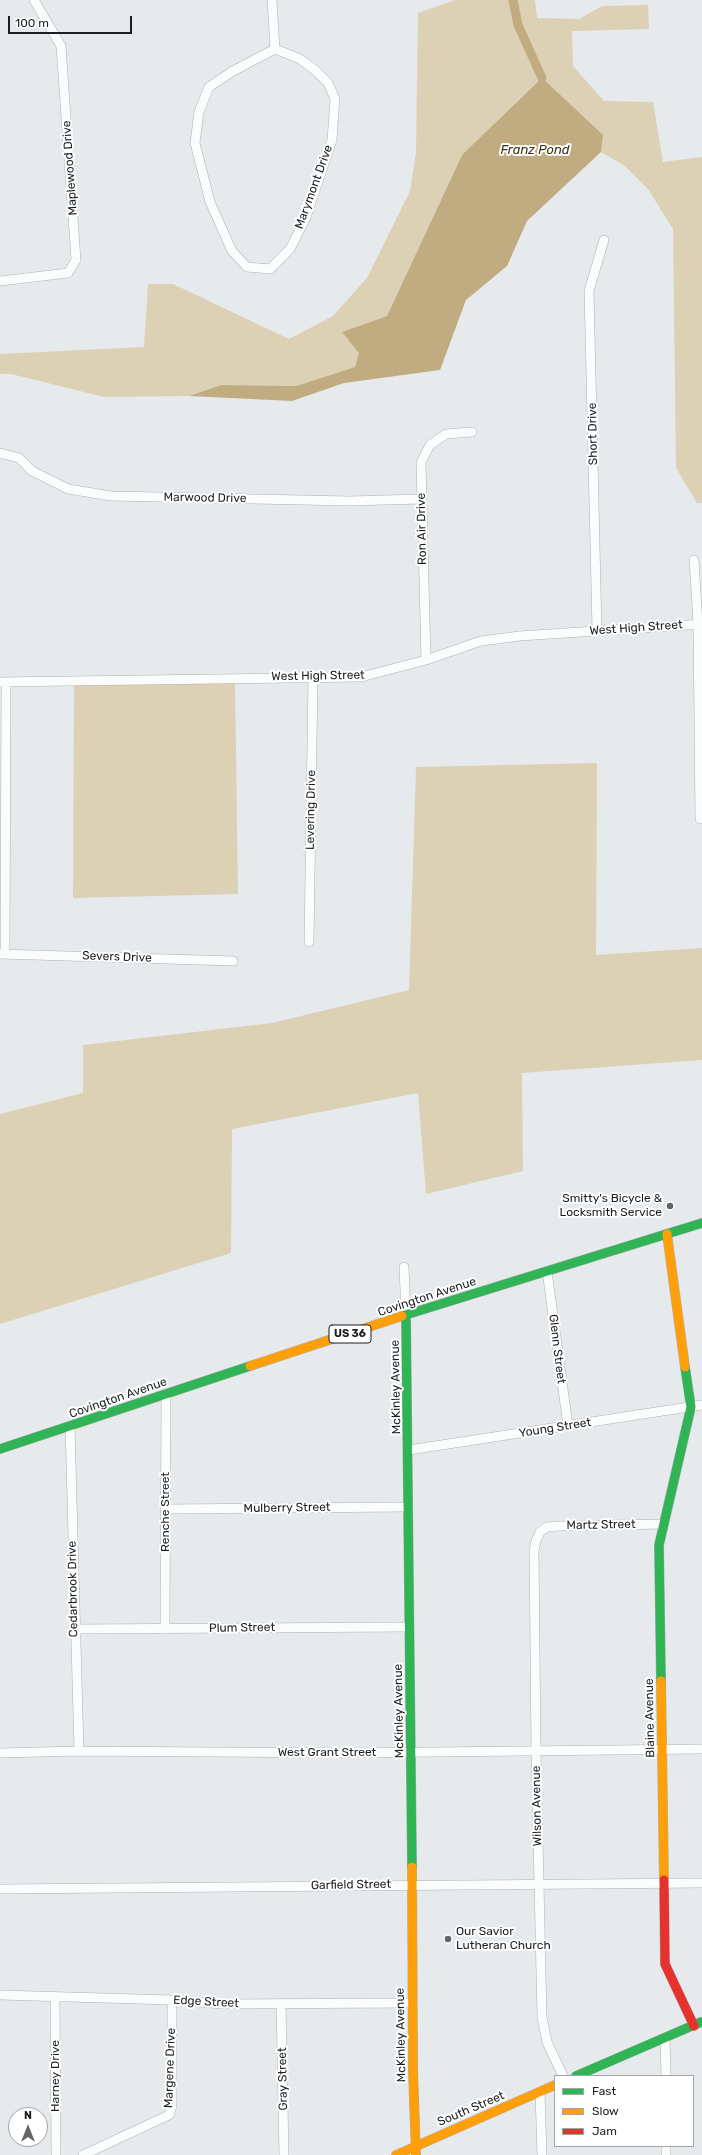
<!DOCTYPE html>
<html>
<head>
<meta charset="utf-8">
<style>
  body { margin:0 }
  #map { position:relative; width:702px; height:2155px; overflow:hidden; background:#e6eaed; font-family:Rubik,sans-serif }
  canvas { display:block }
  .legend { position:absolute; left:554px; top:2075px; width:140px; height:72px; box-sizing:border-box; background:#fff; border:1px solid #a4a5a6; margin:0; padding:5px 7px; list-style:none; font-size:12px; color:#1c1f21 }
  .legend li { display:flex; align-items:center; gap:8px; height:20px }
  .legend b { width:20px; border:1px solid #a4a5a6 }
  .north { position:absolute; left:8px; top:2107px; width:40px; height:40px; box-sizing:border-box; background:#fff; border:1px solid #a4a5a6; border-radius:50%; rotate:0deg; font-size:11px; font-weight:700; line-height:16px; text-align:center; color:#1c1f21 }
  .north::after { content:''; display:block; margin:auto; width:14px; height:18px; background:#636668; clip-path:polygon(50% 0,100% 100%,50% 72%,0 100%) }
  .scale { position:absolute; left:8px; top:16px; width:124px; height:18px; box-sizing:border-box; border:2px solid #1c1f21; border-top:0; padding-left:5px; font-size:12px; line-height:14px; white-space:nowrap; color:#1c1f21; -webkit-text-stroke:3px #fff; paint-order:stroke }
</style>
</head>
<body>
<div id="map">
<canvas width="702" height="2155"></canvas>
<ul class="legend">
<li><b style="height:5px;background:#30b455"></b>Fast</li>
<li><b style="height:5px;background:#ff9f0a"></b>Slow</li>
<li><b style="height:5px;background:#e5322d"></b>Jam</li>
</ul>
<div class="north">N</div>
<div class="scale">100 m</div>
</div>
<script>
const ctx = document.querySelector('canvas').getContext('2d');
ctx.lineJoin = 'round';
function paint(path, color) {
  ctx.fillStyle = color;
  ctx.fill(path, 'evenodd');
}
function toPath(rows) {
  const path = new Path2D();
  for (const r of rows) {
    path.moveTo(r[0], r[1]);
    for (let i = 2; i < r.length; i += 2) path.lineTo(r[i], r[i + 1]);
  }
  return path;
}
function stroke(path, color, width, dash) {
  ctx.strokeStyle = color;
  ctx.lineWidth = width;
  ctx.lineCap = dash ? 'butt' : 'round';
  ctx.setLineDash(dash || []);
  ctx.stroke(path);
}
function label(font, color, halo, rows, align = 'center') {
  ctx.font = font + ' Rubik,sans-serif';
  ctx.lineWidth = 4;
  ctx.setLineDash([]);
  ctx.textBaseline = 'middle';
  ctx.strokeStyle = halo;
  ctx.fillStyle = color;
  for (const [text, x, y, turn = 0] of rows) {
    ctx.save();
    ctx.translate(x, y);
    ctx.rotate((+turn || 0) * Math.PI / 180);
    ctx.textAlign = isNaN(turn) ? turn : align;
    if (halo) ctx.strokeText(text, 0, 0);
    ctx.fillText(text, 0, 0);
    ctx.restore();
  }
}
paint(toPath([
  [455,0,535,0,537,18,579,19,602,6,648,5,649,29,572,31,573,66,604,101,653,102,663,162,702,157,702,503,697,503,676,468,673,229,648,189,625,166,601,152,603,135,462,155,387,316,342,332,360,353,355,367,296,386,221,385,189,396,104,397,11,374,0,374,0,354,144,347,148,284,173,284,289,339,333,316,367,278,410,191,416,153,418,13],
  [235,678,238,894,73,898,74,681],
  [597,763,596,955,702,948,702,1060,522,1073,523,1171,426,1194,418,1093,232,1129,231,1253,0,1324,0,1114,83,1093,83,1045,272,1023,409,990,416,767]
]), '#dcd0b5');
paint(toPath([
  [542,78,603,135,601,152,527,221,507,266,466,300,440,370,344,383,292,401,189,396,221,385,296,386,355,367,359,353,342,332,387,316,462,155]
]), '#c0ac80');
stroke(toPath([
  [513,0,518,25,542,78]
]), '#c0ac80', 9);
const street = toPath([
  [272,0,275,49],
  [275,49,300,59,315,70,328,83,335,99,332,140,306,217,290,249,270,269,247,267,232,251,210,202,195,143,199,112,209,87,233,71,275,49],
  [0,281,68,273,76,260,61,46,34,0],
  [0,453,19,458,32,471,68,489,111,496,349,501,421,499],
  [694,560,698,624,700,819],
  [597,630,589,291,604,240],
  [426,660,421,462,430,445,446,434,472,432],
  [0,682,361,677,426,660,481,641,520,636,702,624],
  [309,942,313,677],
  [0,954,233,961],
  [5,954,6,682],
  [404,1267,406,1315],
  [547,1271,568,1426],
  [70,1427,79,1751],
  [409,1450,702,1405],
  [166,1509,408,1507],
  [74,1629,410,1627],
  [165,1629,166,1394],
  [0,1753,79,1751,346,1753,702,1749],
  [0,1889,702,1883],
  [0,1995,172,2000,223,2004,413,2003],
  [55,1997,56,2155],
  [281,2003,284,2155],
  [665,2038,666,2076],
  [563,2076,547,2042,542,2017,536,1750,534,1551,536,1541,540,1532,547,1527,558,1526,663,1524],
  [540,2092,542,2155],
  [83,2155,169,2115,172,2106,172,2000],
  [666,2155,666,2146]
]);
const fast = toPath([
  [406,1315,412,1867],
  [402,1316,702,1223],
  [0,1449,250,1366],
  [661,1681,659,1545,691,1407,685,1367],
  [576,2076,701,2022]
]);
const slow = toPath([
  [667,1234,685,1367],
  [250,1366,402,1316],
  [661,1681,664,1880],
  [412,1867,413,2070,416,2155],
  [396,2155,555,2085]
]);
const jam = toPath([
  [664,1880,665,1964,694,2026]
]);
stroke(street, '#aeb1b4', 10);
stroke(fast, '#aeb1b4', 10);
stroke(slow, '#aeb1b4', 10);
stroke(jam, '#aeb1b4', 10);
stroke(street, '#fbfcfc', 9);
stroke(fast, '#30b455', 9);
stroke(slow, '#ff9f0a', 9);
stroke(jam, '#e5322d', 9);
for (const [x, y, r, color] of [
  [670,1206,4,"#636668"],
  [448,1939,4,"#636668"]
]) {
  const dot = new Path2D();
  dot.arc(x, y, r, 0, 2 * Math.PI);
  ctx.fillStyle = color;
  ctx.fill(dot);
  stroke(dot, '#fff', 1.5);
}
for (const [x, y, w] of [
  [350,1334,42]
]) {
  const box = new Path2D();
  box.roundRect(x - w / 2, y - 9, w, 18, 3);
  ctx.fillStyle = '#fff';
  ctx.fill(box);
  stroke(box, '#1c1f21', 1);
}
label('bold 11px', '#1c1f21', null, [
  ["US 36",350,1334]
]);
label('12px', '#1c1f21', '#fff', [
  ["Maplewood Drive",70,168,-94],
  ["Marymont Drive",314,187,-70],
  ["Short Drive",593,434,-91],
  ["Marwood Drive",205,498,1],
  ["Ron Air Drive",422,529,-91],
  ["West High Street",636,628,-4],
  ["West High Street",318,676,-1],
  ["Levering Drive",311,810,-89],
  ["Severs Drive",117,957,2],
  ["Covington Avenue",427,1297,-18],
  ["Glenn Street",557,1349,83],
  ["McKinley Avenue",396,1387,-91],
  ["Covington Avenue",118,1398,-19],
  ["Young Street",555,1428,-9],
  ["Mulberry Street",287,1508,-1],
  ["Renche Street",166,1512,-90],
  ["Martz Street",601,1525,-1],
  ["Cedarbrook Drive",73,1589,-91],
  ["Plum Street",242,1628,-1],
  ["McKinley Avenue",399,1711,-91],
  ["Blaine Avenue",650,1718,-91],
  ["West Grant Street",327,1753],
  ["Wilson Avenue",537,1806,-91],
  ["Garfield Street",351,1885,-1],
  ["Edge Street",206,2002,3],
  ["McKinley Avenue",401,2035,-91],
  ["Margene Drive",170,2068,-88],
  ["Harney Drive",56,2076,-90],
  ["Gray Street",283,2079,-91],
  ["South Street",471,2109,-23]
]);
label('12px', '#1c1f21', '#fff', [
  ["Smitty's Bicycle &",662,1199],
  ["Locksmith Service",662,1213],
  ["Our Savior",456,1932,"left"],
  ["Lutheran Church",456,1946,"left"]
], 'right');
label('italic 13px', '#3e3114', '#fff', [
  ["Franz Pond",535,150]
]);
</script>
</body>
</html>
